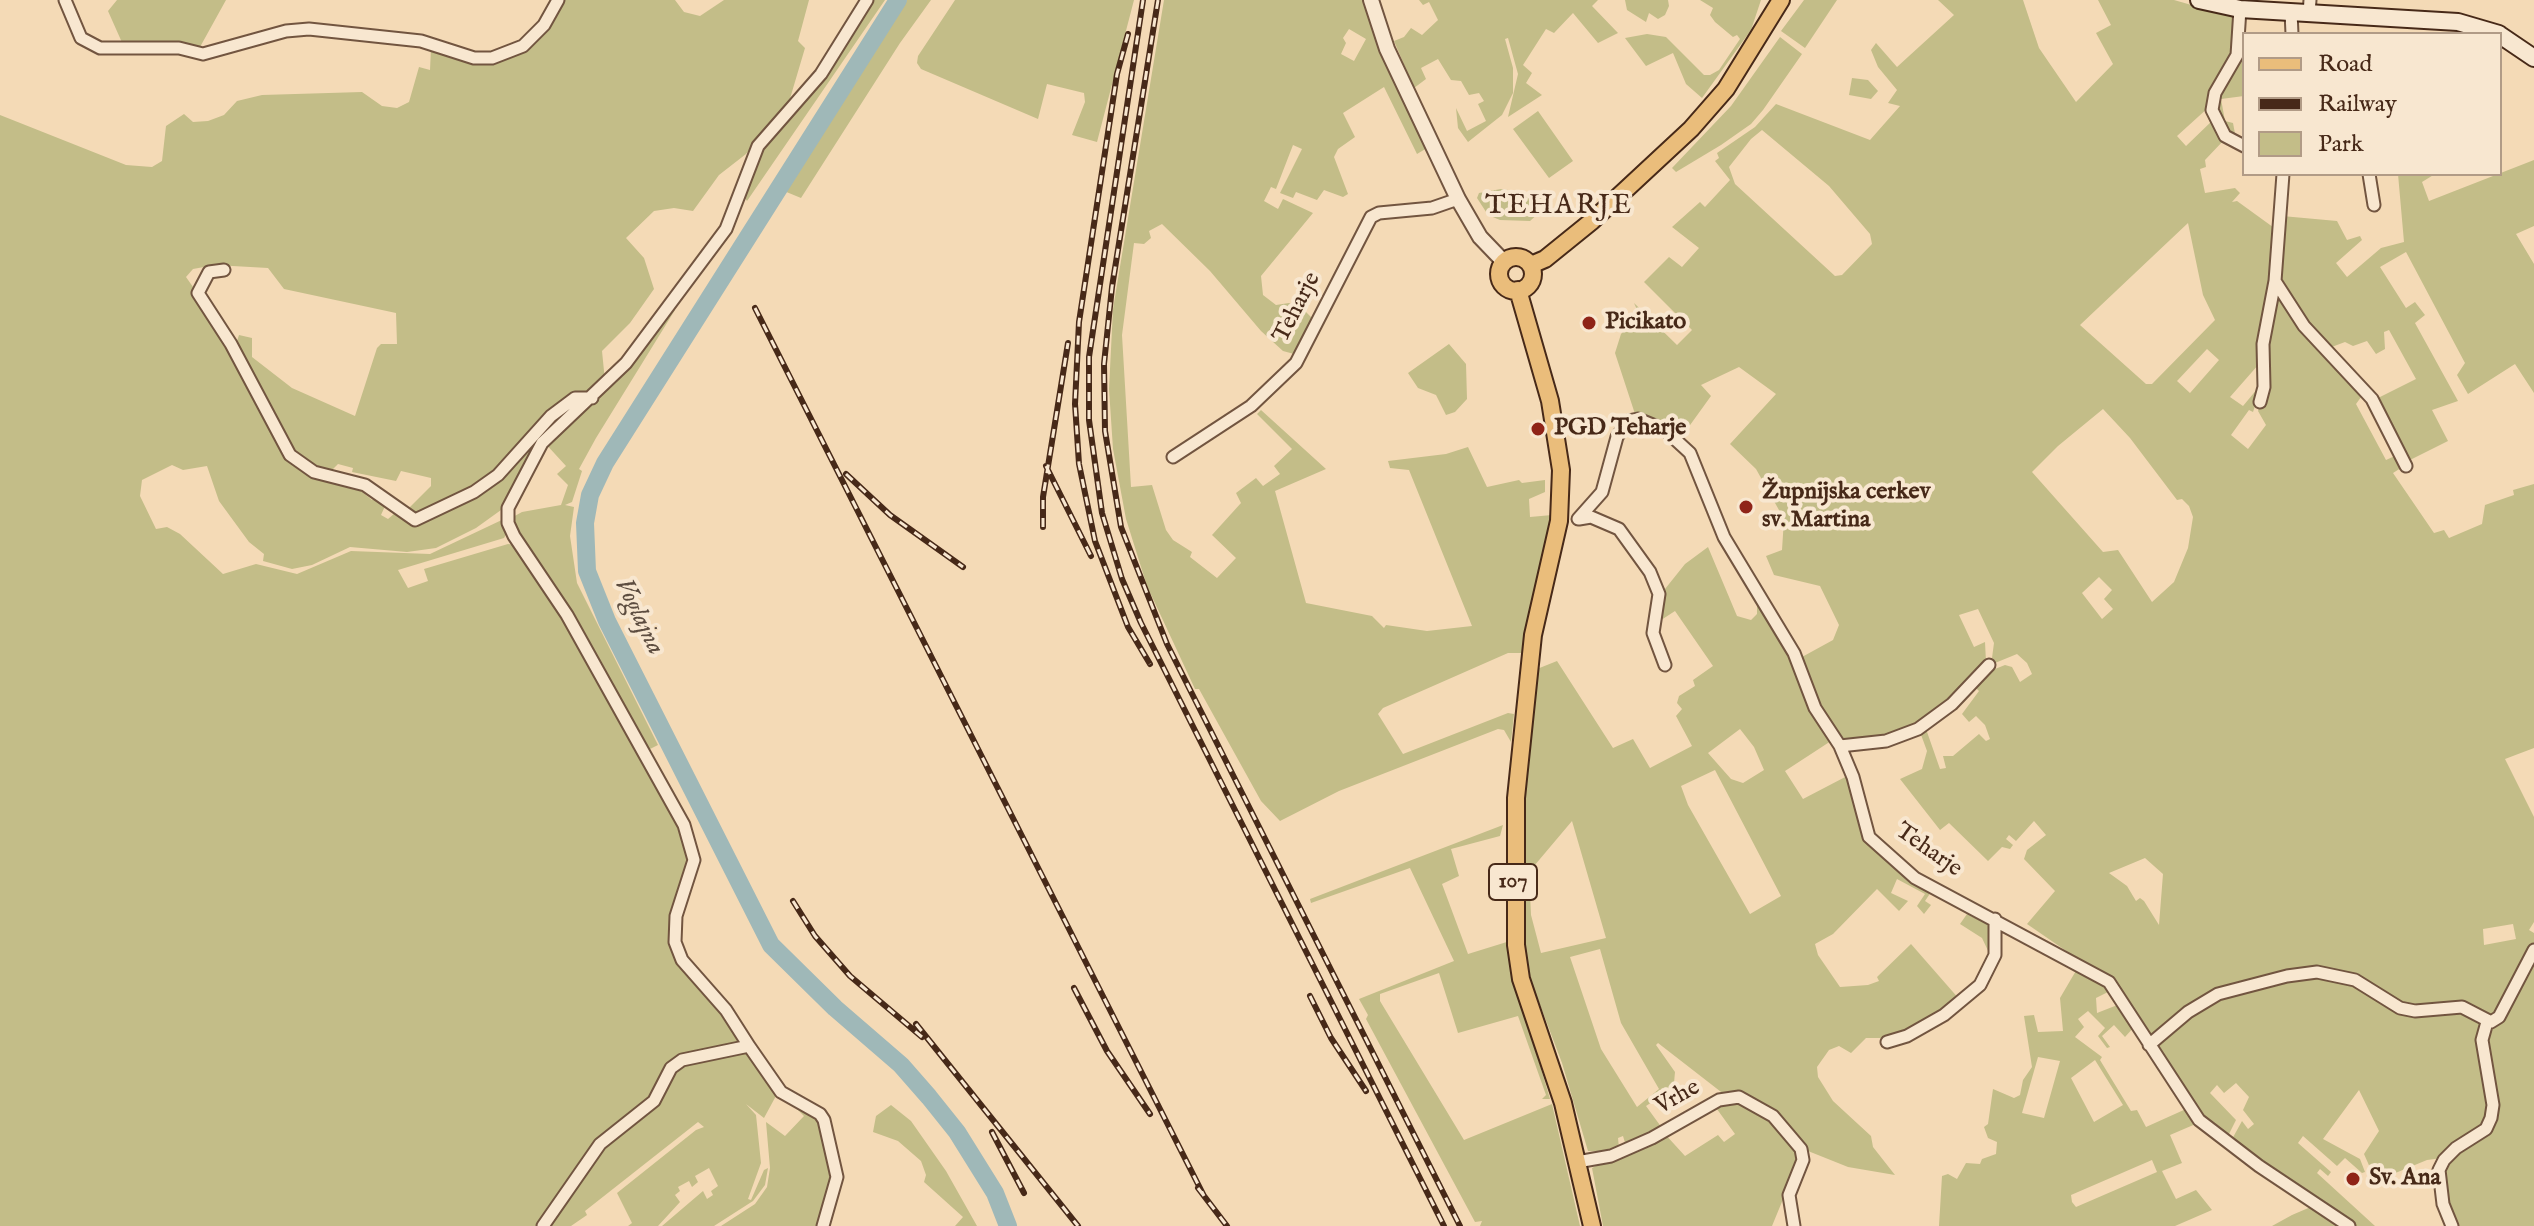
<!DOCTYPE html>
<html>
<head>
<meta charset="utf-8">
<style>
  body { margin:0 }
  #map { position:relative; width:2534px; height:1226px; overflow:hidden; background:#f4dab6; font-family:"IM FELL English",serif }
  canvas { display:block }
  .legend { position:absolute; left:2242px; top:32px; width:260px; height:144px; box-sizing:border-box; background:#f8e7d0; border:2px solid #b19b86; margin:0; padding:10px 14px; list-style:none; font-size:24px; color:#472918 }
  .legend li { display:flex; align-items:center; gap:16px; height:40px }
  .legend b { width:40px; border:2px solid #b19b86 }
</style>
</head>
<body>
<div id="map">
<canvas width="2534" height="1226"></canvas>
<ul class="legend">
<li><b style="height:10px;background:#eabd7b"></b>Road</li>
<li><b style="height:10px;background:#472918"></b>Railway</li>
<li><b style="height:22px;background:#c3bd88"></b>Park</li>
</ul>
</div>
<script>
const ctx = document.querySelector('canvas').getContext('2d');
ctx.lineJoin = 'round';
function paint(path, color) {
  ctx.fillStyle = color;
  ctx.fill(path, 'evenodd');
}
function toPath(rows) {
  const path = new Path2D();
  for (const r of rows) {
    if (r.length === 3) {
      path.moveTo(r[0] + r[2], r[1]);
      path.arc(r[0], r[1], r[2], 0, 2 * Math.PI);
      continue;
    }
    path.moveTo(r[0], r[1]);
    for (let i = 2; i < r.length; i += 2) path.lineTo(r[i], r[i + 1]);
  }
  return path;
}
function stroke(path, color, width, dash) {
  ctx.strokeStyle = color;
  ctx.lineWidth = width;
  ctx.lineCap = dash ? 'butt' : 'round';
  ctx.setLineDash(dash || []);
  ctx.stroke(path);
}
function label(font, color, halo, rows, align = 'center') {
  ctx.font = font + ' "IM FELL English",serif';
  ctx.lineWidth = 8;
  ctx.setLineDash([]);
  ctx.textBaseline = 'middle';
  ctx.strokeStyle = halo;
  ctx.fillStyle = color;
  for (const [text, x, y, turn = 0] of rows) {
    ctx.save();
    ctx.translate(x, y);
    ctx.rotate((+turn || 0) * Math.PI / 180);
    ctx.textAlign = isNaN(turn) ? turn : align;
    if (halo) ctx.strokeText(text, 0, 0);
    ctx.fillText(text, 0, 0);
    ctx.restore();
  }
}
paint(toPath([
  [117,0,226,0,200,47,162,43,124,47,108,11],
  [563,0,675,0,684,12,700,16,724,0,809,0,798,41,805,48,789,102,746,154,719,175,693,211,674,208,654,211,626,238,644,258,654,289,630,323,602,351,605,381,595,391,576,396,549,415,496,474,466,495,415,518,405,512,431,486,431,478,401,471,396,481,352,472,353,468,338,464,328,474,301,464,272,423,235,347,239,335,252,338,252,357,292,388,355,416,377,348,381,344,397,344,396,313,284,289,268,268,215,265,193,269,186,277,193,287,191,292,229,345,265,418,288,456,307,472,362,487,361,491,372,500,378,495,386,504,381,515,388,519,395,513,415,522,432,517,477,494,507,470,552,418,576,400,578,404,532,449,501,510,476,528,436,548,407,552,350,547,312,565,292,569,263,561,264,554,249,542,219,501,207,466,183,470,172,465,142,480,140,496,156,529,167,527,180,534,223,574,256,564,297,574,351,551,430,554,506,518,508,531,504,538,398,570,408,588,428,581,424,569,508,544,516,545,532,564,688,838,692,866,673,915,674,951,688,973,730,1019,742,1043,684,1057,671,1065,651,1098,596,1145,551,1215,538,1226,0,1226,0,115,126,165,152,167,162,161,166,126,184,114,193,122,208,121,224,115,237,101,262,95,362,92,382,106,397,108,409,102,419,67,430,70,431,48,475,61,507,57,537,36],
  [873,0,885,0,747,201,745,198,754,161,762,146,838,57],
  [907,0,931,0,900,43,801,198,784,191],
  [955,0,1134,0,1097,142,1072,135,1085,102,1084,93,1047,84,1038,119,921,69,917,63,918,56],
  [1164,0,1366,0,1427,148,1417,154,1384,87,1343,113,1355,137,1338,149,1334,157,1348,194,1343,197,1324,190,1317,200,1296,192,1293,198,1280,193,1302,149,1293,145,1276,189,1271,187,1264,201,1278,209,1283,199,1313,213,1261,276,1263,295,1276,305,1289,303,1303,309,1314,320,1302,347,1294,354,1283,351,1261,331,1210,271,1162,224,1149,231,1151,238,1144,244,1134,243,1122,335,1131,487,1152,485,1166,530,1173,540,1192,552,1190,557,1217,578,1236,558,1212,535,1241,503,1236,493,1256,478,1263,486,1280,474,1274,466,1292,449,1257,414,1261,410,1326,469,1275,491,1306,603,1372,616,1384,628,1386,625,1427,631,1472,626,1409,470,1390,468,1388,461,1446,454,1468,447,1487,487,1519,480,1522,483,1545,480,1545,492,1529,499,1530,517,1552,515,1522,653,1508,653,1383,708,1378,714,1403,754,1508,713,1514,714,1511,742,1504,730,1498,729,1339,791,1280,821,1261,801,1199,689,1195,689,1147,586,1126,519,1113,449,1109,389,1113,309],
  [1349,29,1366,39,1354,61,1341,54,1346,43,1343,38],
  [1419,0,1598,0,1592,6,1618,33,1598,43,1573,13,1554,33,1546,29,1523,65,1532,73,1526,83,1542,95,1508,117,1518,74,1508,38,1505,39,1513,68,1513,93,1502,115,1468,142,1458,128,1456,108,1467,131,1486,121,1478,104,1484,101,1479,93,1469,95,1461,81,1451,80,1438,59,1421,68,1426,79,1414,88,1394,41,1404,37,1411,28,1422,35,1438,20,1429,2,1423,5],
  [1625,0,1668,0,1669,6,1665,15,1658,19,1649,13,1646,22,1627,10],
  [1700,0,1761,0,1751,30,1702,98,1686,84,1673,53,1646,66,1625,38,1647,34,1666,37,1704,75,1710,75,1719,70,1740,39,1737,35,1733,37,1715,22,1710,15,1713,8],
  [1804,0,1837,0,1805,48,1781,31],
  [1938,0,2023,0,2039,48,2076,102,2113,64,2096,33,2111,25,2098,0,2174,0,2237,18,2237,46,2209,107,2177,136,2186,146,2214,119,2224,140,2205,160,2206,167,2200,169,2205,193,2235,188,2240,193,2232,202,2237,201,2277,230,2259,364,2230,397,2243,406,2263,382,2253,412,2249,410,2231,435,2248,449,2266,425,2258,411,2263,397,2264,353,2274,296,2280,295,2364,393,2356,404,2386,460,2397,455,2404,466,2393,473,2434,533,2444,530,2449,538,2482,524,2485,505,2514,495,2513,490,2534,484,2534,748,2505,759,2534,817,2534,922,2529,930,2534,933,2534,945,2492,1020,2471,1010,2407,1007,2357,979,2335,969,2320,968,2240,986,2150,1037,2120,988,2027,924,2055,891,2024,859,2027,850,2046,835,2034,821,2016,841,2009,835,2006,839,2013,845,2010,849,2002,847,1988,861,1949,823,1940,830,1900,779,1922,769,1927,751,1920,732,1926,729,1940,769,1946,768,1943,756,1953,756,1979,734,1986,741,1990,739,1985,725,1976,716,1969,722,1962,714,1979,691,1972,684,1985,673,2005,665,2012,667,2020,682,2032,674,2027,663,2017,654,1995,663,1992,658,1994,643,1978,609,1959,615,1974,647,1985,642,1986,662,1950,702,1893,736,1843,740,1821,708,1802,657,1833,640,1839,625,1820,586,1774,575,1766,556,1782,550,1784,519,1756,469,1730,444,1776,394,1739,367,1701,385,1711,396,1680,439,1635,414,1615,353,1621,334,1639,314,1634,303,1677,345,1692,330,1644,282,1669,257,1682,267,1699,248,1672,227,1700,202,1705,207,1730,180,1715,161,1719,158,1717,153,1755,127,1776,104,1870,140,1900,106,1888,103,1897,90,1878,67,1871,50,1876,43,1897,67,1954,15],
  [1762,130,1829,186,1870,234,1872,244,1842,275,1835,276,1735,184,1729,167,1751,139],
  [2188,223,2203,295,2215,320,2152,384,2146,384,2080,325],
  [2207,349,2219,360,2190,393,2177,381],
  [2103,409,2130,438,2177,500,2182,499,2189,506,2193,517,2188,548,2174,582,2152,602,2118,550,2103,552,2032,472,2058,446],
  [2099,577,2112,590,2104,599,2113,609,2102,619,2082,593],
  [2145,858,2163,874,2159,925,2144,901,2140,898,2136,901,2127,886,2109,873],
  [2513,924,2516,939,2484,945,2483,929],
  [1780,37,1802,54,1763,110,1751,124,1721,145,1676,172,1672,168,1731,106],
  [2243,54,2244,96,2221,99,2225,121,2233,123,2236,139,2232,139,2218,118,2217,92,2239,55],
  [1852,78,1868,80,1878,91,1871,99,1849,95],
  [1538,111,1573,161,1549,178,1513,129],
  [2534,160,2534,226,2516,234,2534,264,2534,393,2515,364,2468,394,2457,375,2465,363,2406,252,2380,267,2406,308,2415,302,2425,315,2415,323,2458,401,2432,410,2448,441,2408,461,2374,400,2416,379,2389,330,2384,332,2385,349,2376,354,2367,341,2353,346,2345,342,2329,348,2318,338,2280,281,2282,216,2337,221,2347,240,2360,236,2362,240,2336,263,2347,277,2381,248,2404,242,2398,174,2435,174,2422,182,2429,201],
  [1501,189,1544,195,1551,202,1530,221,1500,220,1488,215,1477,198,1479,193],
  [669,306,675,310,596,438,579,469,582,471,572,502,565,505,574,507,570,536,577,583,658,745,648,750,522,542,511,518,522,512,561,505,568,485,557,474,566,466,544,442,582,407],
  [1449,344,1466,364,1467,399,1455,412,1446,415,1436,395,1418,388,1408,373],
  [1708,547,1737,616,1751,620,1757,614,1757,604,1794,665,1831,741,1785,771,1803,799,1849,775,1857,819,1869,846,1905,878,1931,892,1925,901,1931,905,1924,914,1917,906,1925,894,1897,879,1891,893,1908,901,1899,911,1877,889,1833,934,1815,944,1818,955,1840,987,1868,985,1879,981,1877,977,1911,944,1960,1000,1895,1038,1866,1038,1851,1053,1839,1046,1829,1050,1817,1067,1818,1077,1833,1101,1871,1136,1873,1147,1895,1175,1848,1167,1808,1151,1788,1128,1725,1095,1658,1043,1656,1045,1675,1072,1674,1083,1667,1092,1646,1106,1662,1128,1626,1146,1623,1136,1618,1138,1619,1148,1609,1152,1588,1151,1562,1063,1531,981,1523,935,1523,827,1537,669,1557,661,1613,748,1633,739,1650,768,1692,746,1676,716,1682,709,1677,703,1679,696,1695,686,1693,680,1713,666,1675,611,1655,624,1665,589,1685,564],
  [1740,729,1754,747,1764,770,1743,783,1731,779,1708,753],
  [1715,770,1781,896,1750,914,1688,805,1681,786],
  [1572,821,1606,938,1541,953,1531,915,1529,872],
  [1600,949,1621,1023,1659,1089,1637,1107,1601,1049,1570,957],
  [1503,825,1500,836,1451,849,1459,876,1442,884,1468,954,1510,941,1516,985,1550,1099,1542,1099,1546,1095,1518,1016,1458,1033,1439,973,1380,994,1380,1001,1464,1140,1552,1104,1580,1226,1480,1226,1482,1221,1475,1222,1366,1019,1368,1015,1359,999,1454,961,1410,868,1311,903,1310,899],
  [1967,914,1991,926,1991,957,1982,938,1960,924],
  [2534,954,2534,1226,2454,1226,2448,1213,2442,1158,2427,1160,2376,1181,2364,1154,2379,1131,2359,1090,2323,1139,2360,1159,2365,1172,2362,1173,2345,1158,2337,1166,2303,1136,2298,1143,2331,1172,2328,1176,2320,1169,2317,1173,2375,1226,2353,1226,2231,1141,2242,1121,2248,1129,2254,1124,2243,1110,2249,1097,2236,1083,2224,1093,2217,1085,2210,1093,2236,1120,2228,1136,2198,1114,2158,1049,2158,1044,2190,1016,2222,998,2283,982,2328,975,2344,978,2386,1005,2462,1010,2492,1025],
  [2077,969,2102,981,2110,991,2096,998,2097,1013,2120,1004,2134,1027,2125,1037,2114,1025,2102,1036,2110,1047,2107,1048,2098,1036,2105,1028,2088,1011,2078,1019,2084,1027,2075,1037,2102,1057,2100,1060,2131,1111,2137,1110,2146,1127,2186,1109,2198,1123,2170,1135,2182,1163,2162,1171,2176,1199,2196,1190,2212,1210,2175,1226,1939,1226,1942,1176,1948,1174,1957,1179,1966,1163,1980,1164,1982,1159,1996,1154,1997,1142,1988,1138,1984,1127,1988,1124,1993,1089,2014,1098,2020,1095,2023,1080,2032,1067,2024,1016,2034,1015,2038,1032,2063,1031,2060,998],
  [2038,1057,2060,1061,2044,1118,2022,1113],
  [2095,1060,2123,1105,2094,1122,2071,1078],
  [2152,1160,2157,1172,2076,1207,2072,1202,2071,1195],
  [746,1048,777,1094,764,1118,746,1104,756,1115,761,1163,748,1199,751,1200,764,1170,768,1168,765,1185,753,1201,714,1226,662,1226,703,1191,707,1199,713,1195,711,1191,718,1186,709,1168,695,1176,698,1182,692,1187,689,1181,678,1187,680,1191,675,1195,680,1202,658,1226,628,1226,632,1223,617,1193,696,1130,704,1127,698,1122,585,1211,587,1215,571,1226,549,1226,599,1149,655,1104,674,1067],
  [1732,1100,1753,1105,1791,1138,1800,1158,1772,1226,1603,1226,1592,1168,1664,1133,1685,1156,1718,1135,1724,1142,1735,1134,1714,1105],
  [793,1105,817,1115,834,1173,821,1226,721,1226,755,1204,767,1187,770,1168,766,1122,785,1136,804,1116],
  [891,1105,911,1121,946,1171,977,1226,955,1226,963,1217,924,1182,926,1175,921,1161,898,1141,873,1132,876,1116],
  [2313,1206,2339,1226,2272,1226,2292,1215]
]), '#c3bd88');
stroke(toPath([
  [898,0,605,463,590,495,585,523,587,571,607,621,771,945,835,1008,901,1065,929,1097,957,1132,995,1193,1008,1226]
]), '#9fb8b8', 18);
const minor = toPath([
  [65,0,81,38,100,48,179,48,203,54,286,31,309,29,421,41,474,58,492,58,523,46,544,25,558,0],
  [2240,9,2237,55,2215,93,2212,110,2225,136,2244,146],
  [2291,12,2292,34],
  [2309,13,2310,0],
  [2369,174,2374,205],
  [224,270,209,272,198,293,231,344,290,455,314,472,365,485,415,520,474,492,498,475,551,416,575,398,592,398],
  [2275,281,2304,326,2372,399,2406,466],
  [2260,402,2264,387,2263,344,2275,281,2283,174],
  [1173,457,1251,406,1296,363,1371,217,1379,213,1432,208,1458,199],
  [1578,519,1602,492,1617,437,1628,421,1638,419,1665,430,1690,453,1724,537,1794,653,1815,708,1840,746,1853,777,1869,837,1915,878,2109,982,2199,1120,2259,1166,2349,1226],
  [1579,519,1591,517,1619,529,1650,572,1659,594,1653,633,1665,665],
  [1840,746,1886,741,1918,729,1952,704,1989,665],
  [1887,1042,1907,1036,1944,1015,1980,985,1995,955,1995,919],
  [2149,1045,2188,1012,2218,994,2287,976,2317,972,2355,980,2400,1008,2415,1011,2462,1007,2491,1022,2499,1017,2534,950],
  [749,1046,726,1010,682,960,675,942,676,916,694,860,684,825,567,615,514,536,508,523,508,508,542,443,626,363,726,229,758,146,821,74,867,0],
  [1577,1162,1611,1156,1652,1138,1719,1100,1739,1097,1773,1116,1801,1149,1803,1160,1789,1195,1794,1226],
  [543,1226,600,1144,654,1101,671,1068,682,1060,749,1046,781,1092,820,1114,824,1120,837,1177,823,1226],
  [2452,1226,2443,1204,2439,1170,2444,1160,2456,1148,2486,1129,2491,1118,2493,1105,2482,1040,2487,1022]
]);
const tertiary = toPath([
  [1371,0,1387,49,1458,199,1480,237,1504,262]
]);
const secondary = toPath([
  [2199,0,2240,9,2458,22,2499,34],
  [2500,35,2534,58]
]);
const primary = toPath([
  [1516,274,17],
  [1531,265,1545,259,1592,221,1691,129,1726,89,1781,0],
  [1518,290,1550,401,1561,470,1559,521,1533,635,1516,798,1516,945,1521,979,1563,1103,1592,1226]
]);
stroke(minor, '#725540', 15);
stroke(tertiary, '#725540', 18);
stroke(secondary, '#472918', 20);
stroke(primary, '#472918', 20);
stroke(minor, '#f8e7d0', 11);
stroke(tertiary, '#f8e7d0', 14);
stroke(secondary, '#f8e7d0', 16);
stroke(primary, '#eabd7b', 16);
const rail = toPath([
  [1143,0,1089,357,1089,420,1102,513,1122,579,1141,623,1444,1226],
  [1158,0,1112,287,1104,364,1105,431,1121,527,1167,644,1460,1226],
  [1128,34,1117,74,1079,322,1075,404,1079,464,1095,541,1128,627,1150,664],
  [755,308,1204,1196],
  [1046,466,1091,556],
  [846,474,890,515,963,567],
  [1043,527,1043,497,1068,343],
  [793,901,815,936,850,976,922,1037],
  [1074,988,1107,1051,1150,1114],
  [1310,996,1331,1038,1366,1091],
  [916,1024,1078,1226],
  [992,1132,1024,1193],
  [1198,1188,1227,1226]
]);
stroke(rail, '#472918', 6);
stroke(rail, '#f8e7d0', 3, [9]);
for (const [x, y, r, color] of [
  [1589,323,8,"#8f2418"],
  [1538,429,8,"#8f2418"],
  [1746,507,8,"#8f2418"],
  [2353,1179,8,"#8f2418"]
]) {
  const dot = new Path2D();
  dot.arc(x, y, r, 0, 2 * Math.PI);
  ctx.fillStyle = color;
  ctx.fill(dot);
  stroke(dot, '#f8e7d0', 3);
}
for (const [x, y, w] of [
  [1513,882,48]
]) {
  const box = new Path2D();
  box.roundRect(x - w / 2, y - 18, w, 36, 6);
  ctx.fillStyle = '#f8e7d0';
  ctx.fill(box);
  stroke(box, '#472918', 2);
}
label('bold 22px', '#472918', null, [
  ["107",1513,882]
]);
label('24px', '#472918', '#f8e7d0', [
  ["Teharje",1298,308,-63],
  ["Teharje",1928,851,35],
  ["Vrhe",1678,1098,-29]
]);
label('bold 24px', '#472918', '#f8e7d0', [
  ["Picikato",1605,323],
  ["PGD Teharje",1554,429],
  ["Župnijska cerkev",1762,493],
  ["sv. Martina",1762,521],
  ["Sv. Ana",2369,1179]
], 'left');
label('italic 26px', '#5d4d40', '#f8e7d0', [
  ["Voglajna",638,617,64]
]);
ctx.letterSpacing = '2px';
label('28px', '#472918', '#f8e7d0', [
  ["TEHARJE",1559,207]
]);
ctx.letterSpacing = '0px';
</script>
</body>
</html>
